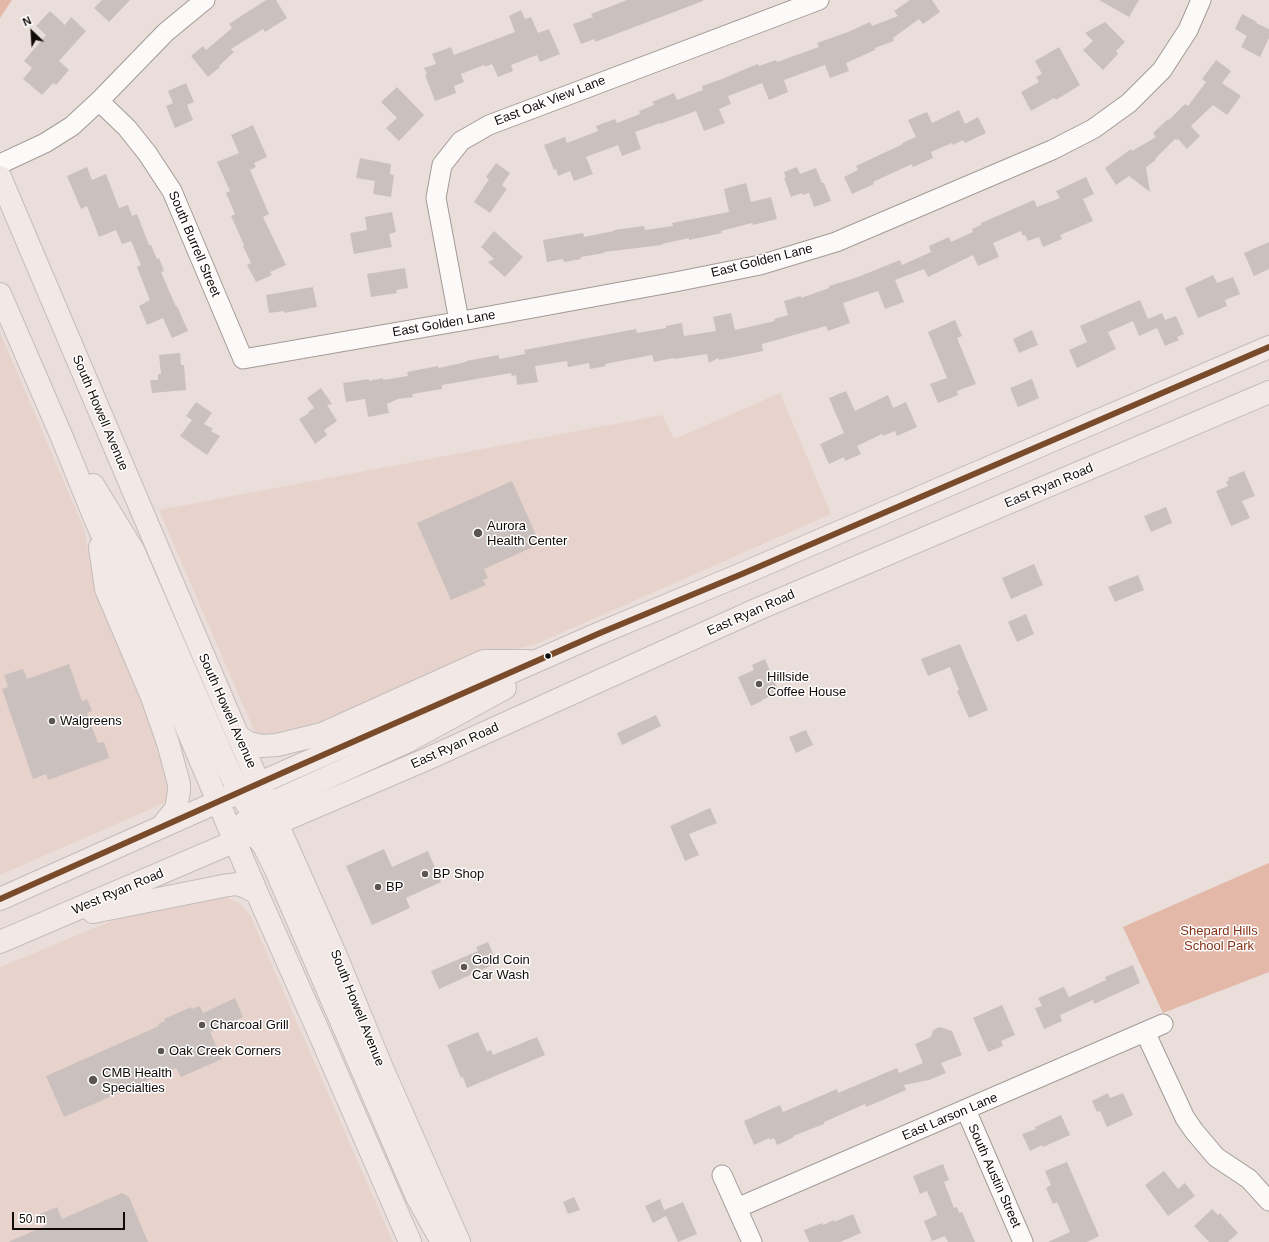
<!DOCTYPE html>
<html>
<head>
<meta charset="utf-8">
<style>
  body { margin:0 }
  #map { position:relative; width:1269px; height:1242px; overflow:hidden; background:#e9ded9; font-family:Helvetica,sans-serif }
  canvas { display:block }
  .north { position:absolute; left:12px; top:12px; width:40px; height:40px; -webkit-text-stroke:3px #fff; paint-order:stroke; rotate:335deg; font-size:11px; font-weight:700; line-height:16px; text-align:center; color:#100a08 }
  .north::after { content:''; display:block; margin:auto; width:14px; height:18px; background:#100a08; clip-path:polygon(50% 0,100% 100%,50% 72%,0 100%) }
  .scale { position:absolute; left:12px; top:1212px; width:113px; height:18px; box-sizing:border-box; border:2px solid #100a08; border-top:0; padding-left:5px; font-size:12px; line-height:14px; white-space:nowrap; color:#100a08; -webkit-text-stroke:3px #fff; paint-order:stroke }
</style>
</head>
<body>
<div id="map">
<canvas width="1269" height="1242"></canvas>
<div class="north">N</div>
<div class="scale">50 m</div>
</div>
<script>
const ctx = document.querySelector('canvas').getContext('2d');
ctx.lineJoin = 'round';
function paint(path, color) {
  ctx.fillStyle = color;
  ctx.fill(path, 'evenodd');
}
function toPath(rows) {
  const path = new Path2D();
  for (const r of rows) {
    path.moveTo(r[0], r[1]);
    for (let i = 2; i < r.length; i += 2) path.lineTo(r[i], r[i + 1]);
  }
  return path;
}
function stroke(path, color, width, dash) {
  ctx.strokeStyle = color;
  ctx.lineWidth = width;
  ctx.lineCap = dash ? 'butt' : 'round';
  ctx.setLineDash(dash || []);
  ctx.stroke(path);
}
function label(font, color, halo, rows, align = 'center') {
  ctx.font = font + ' Helvetica,sans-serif';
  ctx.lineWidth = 3;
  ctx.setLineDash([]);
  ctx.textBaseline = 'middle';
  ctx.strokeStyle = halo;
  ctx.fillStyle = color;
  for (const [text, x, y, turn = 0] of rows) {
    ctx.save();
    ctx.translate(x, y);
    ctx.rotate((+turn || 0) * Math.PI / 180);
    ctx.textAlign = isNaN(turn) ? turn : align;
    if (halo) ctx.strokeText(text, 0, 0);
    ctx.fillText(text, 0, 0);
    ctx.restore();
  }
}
paint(toPath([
  [0,332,84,529,95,584,118,637,172,782,168,800,162,804,0,875],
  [780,393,831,514,534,645,482,656,322,728,260,737,256,733,253,728,159,510,662,415,674,439],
  [216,896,229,898,241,905,250,915,393,1242,0,1242,0,967,114,920]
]), '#e8d3cc');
paint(toPath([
  [0,0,12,0,0,18],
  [1269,863,1269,972,1163,1013,1123,927]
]), '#e4b8a9');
paint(toPath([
  [102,0,130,0,109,22,94,8],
  [266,0,276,0,287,18,265,32,263,29,231,49,234,52,219,66,220,67,208,77,191,56,203,46,206,50,232,28,229,24],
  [627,0,703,0,703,1,595,42,594,39,581,44,573,24,593,17,591,14],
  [910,0,932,0,940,12,923,24,919,19,893,38,894,41,875,48,875,50,846,63,849,71,830,78,825,65,784,80,788,92,769,100,762,83,728,96,731,104,719,109,725,123,704,131,696,111,660,124,660,123,635,132,641,149,622,156,618,145,586,157,593,174,574,181,570,171,558,176,556,169,554,170,544,145,565,137,567,143,598,131,596,126,615,119,617,123,640,114,639,111,654,105,652,102,674,93,677,100,703,90,702,86,722,79,750,67,758,64,759,66,776,60,777,62,819,47,817,43,848,32,870,22,872,26,898,16,894,11],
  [1099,0,1139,0,1129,17],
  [521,10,525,19,531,17,538,33,549,29,560,54,540,62,537,55,511,65,513,71,498,77,492,64,485,67,484,65,461,74,464,82,454,86,456,93,435,101,425,75,427,74,424,68,436,64,432,54,451,47,454,55,515,32,509,16],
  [50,11,65,25,71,17,86,31,59,61,69,70,56,85,53,83,42,95,23,79,32,68,24,61,46,35,36,26],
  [1242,14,1257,22,1256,23,1269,29,1269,38,1260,57,1241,47,1247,36,1235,29],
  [1105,22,1125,42,1116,51,1118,54,1103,70,1083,50,1093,41,1085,33],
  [1059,47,1080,85,1056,100,1054,98,1031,111,1021,92,1039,82,1036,77,1042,74,1035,61],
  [1216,60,1231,71,1222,83,1241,96,1227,115,1213,105,1191,126,1200,136,1187,149,1178,139,1177,140,1175,139,1155,159,1156,160,1146,167,1150,192,1129,176,1116,185,1105,168,1131,149,1132,151,1156,137,1153,133,1168,119,1169,120,1185,104,1188,106,1206,82,1202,79],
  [186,83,194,102,187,105,193,120,175,128,166,106,173,103,168,91],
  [397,87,424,115,399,141,386,128,397,118,381,102],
  [959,110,965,124,978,117,986,133,965,143,963,140,953,145,952,143,931,152,933,158,913,167,912,164,873,182,874,184,852,194,844,177,858,170,856,166,903,144,902,143,916,137,908,120,927,112,932,123],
  [253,125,267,157,254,163,256,167,250,170,269,214,263,217,286,265,270,272,272,275,256,282,247,265,251,263,243,246,244,245,231,216,235,214,226,193,230,191,217,162,239,153,231,135],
  [360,158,391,164,390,174,394,175,391,197,373,194,375,181,356,178],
  [496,163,510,173,502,185,507,189,490,213,474,202,489,179,486,177],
  [87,167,92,180,106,174,119,208,128,205,132,216,137,214,149,245,151,245,157,259,159,258,164,271,161,272,176,307,177,306,188,331,172,338,163,318,147,325,139,306,150,300,137,267,141,265,131,241,122,244,116,230,99,237,87,206,81,209,67,176],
  [797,167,800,174,816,168,822,183,824,183,831,201,814,207,809,193,803,195,802,193,791,197,784,178,786,178,784,172],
  [1086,177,1094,194,1083,199,1093,221,1060,235,1062,239,1043,247,1039,237,1028,241,1025,235,1023,236,1021,231,993,243,999,257,978,266,973,255,928,277,924,269,895,280,904,302,885,309,878,291,843,303,850,323,828,331,826,326,762,344,763,351,719,360,718,358,709,363,707,354,674,359,673,358,654,362,652,355,605,364,606,366,590,369,589,363,568,367,567,361,535,366,538,382,517,385,516,375,512,376,511,373,442,385,442,389,412,394,413,397,398,399,387,404,389,413,368,417,365,399,346,402,343,383,369,379,369,381,383,378,383,380,408,376,407,372,438,366,439,368,466,362,466,361,499,355,499,359,525,354,524,350,636,329,637,333,666,328,666,326,682,323,684,336,716,331,713,317,731,313,735,330,775,321,774,319,788,315,784,301,801,296,801,298,829,288,829,286,858,277,900,260,902,265,931,252,929,246,949,237,951,242,973,232,972,229,981,225,981,223,1027,203,1034,200,1037,207,1060,198,1056,191],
  [746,183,751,202,771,197,777,219,753,225,752,223,721,231,722,233,689,240,689,238,662,244,662,245,604,252,604,253,581,257,581,259,564,262,563,259,547,262,543,240,583,233,584,237,614,231,614,230,644,226,645,230,673,226,672,223,729,212,724,189],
  [392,212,396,232,389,234,392,247,354,254,350,233,367,230,365,217],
  [494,231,523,257,505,277,488,262,494,259,481,247],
  [1269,242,1269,269,1254,276,1244,253],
  [405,268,408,288,396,290,397,293,371,297,367,274],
  [1213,275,1217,283,1233,277,1240,294,1225,300,1227,306,1198,318,1185,288],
  [313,287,317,307,284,313,284,311,269,313,266,295],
  [1140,300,1148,319,1162,313,1165,320,1176,316,1184,334,1177,337,1179,340,1165,346,1157,328,1139,336,1133,321,1108,332,1116,349,1077,368,1069,350,1087,342,1080,326],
  [955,320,962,336,957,338,976,384,957,391,958,395,938,403,930,384,947,378,928,332],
  [1032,330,1038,345,1019,353,1013,339],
  [180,353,181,365,184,365,186,390,152,393,150,380,158,380,158,374,161,374,159,355],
  [1032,379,1039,398,1018,407,1010,388],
  [321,388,332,404,327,405,337,421,324,430,327,435,315,444,299,419,309,413,308,412,314,408,307,398],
  [846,391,855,411,888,395,893,408,906,402,917,427,897,436,895,431,883,436,882,434,857,446,861,454,845,461,844,457,829,464,820,444,844,433,829,398],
  [196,402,212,413,204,424,213,429,211,431,220,436,207,455,180,436,192,420,186,416],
  [1244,471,1255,496,1242,501,1250,518,1231,526,1216,491,1228,486,1226,482,1229,480,1228,478],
  [512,481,540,544,484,569,488,578,483,580,486,585,451,600,417,523],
  [1166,507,1172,523,1151,532,1144,516],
  [1034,564,1043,585,1011,599,1002,578],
  [1138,575,1144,590,1115,602,1108,587],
  [1026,614,1034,634,1017,642,1008,622],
  [960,644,988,710,969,718,957,691,959,690,950,667,928,676,921,659],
  [765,659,779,692,762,700,762,701,751,706,738,677,754,670,752,665],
  [69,664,82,701,87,699,92,711,87,713,98,743,104,742,109,758,48,780,46,774,33,779,2,689,8,687,4,675,23,669,27,679],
  [656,715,661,726,622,745,617,733],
  [806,730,813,745,796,753,789,737],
  [710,808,717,823,689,834,699,855,685,861,670,826],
  [384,849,392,867,428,851,441,882,406,898,410,908,372,925,346,866],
  [488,942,497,963,439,989,431,971,478,951,476,947],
  [1133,965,1140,983,1094,1004,1093,1000,1060,1015,1062,1021,1044,1029,1035,1008,1042,1006,1038,998,1064,987,1069,997,1106,980,1105,977],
  [235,998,243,1017,210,1032,222,1059,181,1077,176,1068,64,1117,46,1076,159,1026,158,1024,165,1021,164,1019,191,1007,192,1009,200,1006,203,1013],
  [1002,1005,1015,1035,1001,1041,1003,1046,988,1052,973,1018],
  [940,1027,952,1031,962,1055,941,1063,946,1073,929,1080,904,1085,906,1090,866,1107,865,1104,824,1122,824,1124,793,1136,794,1137,777,1145,774,1138,770,1140,769,1138,754,1145,744,1121,780,1105,783,1112,837,1089,838,1093,897,1068,899,1073,923,1063,915,1044,931,1037,933,1030],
  [478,1032,487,1052,491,1050,493,1055,537,1037,545,1055,467,1088,463,1077,461,1078,447,1045],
  [1108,1093,1110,1098,1123,1093,1133,1115,1107,1127,1100,1111,1097,1112,1092,1101],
  [1061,1115,1070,1135,1043,1147,1042,1145,1030,1151,1022,1134,1036,1129,1035,1127],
  [1067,1162,1099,1236,1087,1242,1048,1242,1070,1232,1057,1202,1053,1204,1046,1188,1051,1185,1045,1171],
  [943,1164,949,1180,944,1182,954,1208,957,1207,959,1213,962,1212,975,1242,948,1242,945,1236,932,1241,924,1221,937,1215,927,1191,920,1194,913,1176],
  [1164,1171,1178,1189,1185,1183,1195,1196,1168,1216,1145,1185],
  [122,1193,129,1197,148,1242,8,1242,45,1226,40,1214,57,1207,62,1219],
  [574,1197,580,1210,568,1214,563,1202],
  [660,1199,664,1210,683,1202,697,1234,678,1242,666,1216,653,1223,645,1206],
  [1212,1209,1218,1215,1220,1213,1238,1233,1228,1242,1209,1242,1194,1226],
  [853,1214,861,1233,840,1242,809,1242,804,1230,822,1223,823,1225,834,1220,834,1222]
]), '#cac1be');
const minor = toPath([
  [99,101,127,128,147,153,172,191,243,359,473,319,675,282,760,265,836,242,1052,150,1093,129,1129,103,1162,70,1188,30,1201,0],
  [0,164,45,143,72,126,99,101,166,32,205,0],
  [459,321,436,198,442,165,461,141,489,125,819,0],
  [1145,1032,1185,1118,1194,1131,1216,1157,1249,1179,1269,1201],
  [966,1110,1023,1242],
  [722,1175,752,1242],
  [737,1208,1163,1024]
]);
const major = toPath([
  [0,177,164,563,238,736,336,956,382,1068,459,1242],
  [0,294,61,435,96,521,136,609,257,893,320,1035,410,1242],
  [93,485,133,550,225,762,239,792,248,806,256,813,274,821],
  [100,547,106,589,152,697,168,743,179,784,179,791,176,809,162,826],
  [238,736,249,743,261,746,277,745,322,734,484,661,528,661],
  [257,812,269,804,408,741,505,688],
  [245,822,264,846,275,868,417,1197,442,1242],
  [0,899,289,770,600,633,742,574,1269,347],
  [93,912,223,886,236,884,246,887,257,893],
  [0,942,427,759,758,609,1269,392]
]);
stroke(minor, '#a39a97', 21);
stroke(major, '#c3bdbb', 24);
stroke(minor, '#fcfaf9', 19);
stroke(major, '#f2e9e7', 22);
stroke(toPath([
  [0,899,289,770,600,633,742,574,1269,347]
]), '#7a4b2a', 6);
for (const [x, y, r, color] of [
  [478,533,5,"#5c5451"],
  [548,656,3.5,"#100a08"],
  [759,684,4,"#5c5451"],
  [52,721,4,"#5c5451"],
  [425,874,4,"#5c5451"],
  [378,887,4,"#5c5451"],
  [464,967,4,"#5c5451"],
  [202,1025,4,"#5c5451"],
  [161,1051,4,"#5c5451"],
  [93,1080,5,"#5c5451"]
]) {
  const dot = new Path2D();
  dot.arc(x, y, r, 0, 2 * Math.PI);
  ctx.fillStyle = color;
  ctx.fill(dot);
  stroke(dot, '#fff', 1.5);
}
label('13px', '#100a08', '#fff', [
  ["East Oak View Lane",550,101,-21],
  ["South Burrell Street",194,244,67],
  ["East Golden Lane",762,261,-14],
  ["East Golden Lane",444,324,-10],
  ["South Howell Avenue",100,413,67],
  ["East Ryan Road",1049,486,-23],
  ["East Ryan Road",751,613,-24],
  ["South Howell Avenue",227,711,66],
  ["East Ryan Road",455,746,-24],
  ["West Ryan Road",118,892,-23],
  ["South Howell Avenue",357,1008,68],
  ["East Larson Lane",950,1117,-23],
  ["South Austin Street",994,1176,66]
]);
label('13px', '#100a08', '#fff', [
  ["Aurora",487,526],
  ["Health Center",487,541],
  ["Hillside",767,677],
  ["Coffee House",767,692],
  ["Walgreens",60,721],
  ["BP Shop",433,874],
  ["BP",386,887],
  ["Gold Coin",472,960],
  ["Car Wash",472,975],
  ["Charcoal Grill",210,1025],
  ["Oak Creek Corners",169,1051],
  ["CMB Health",102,1073],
  ["Specialties",102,1088]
], 'left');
label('13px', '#863216', '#fff', [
  ["Shepard Hills",1219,931],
  ["School Park",1219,946]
]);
</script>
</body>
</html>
